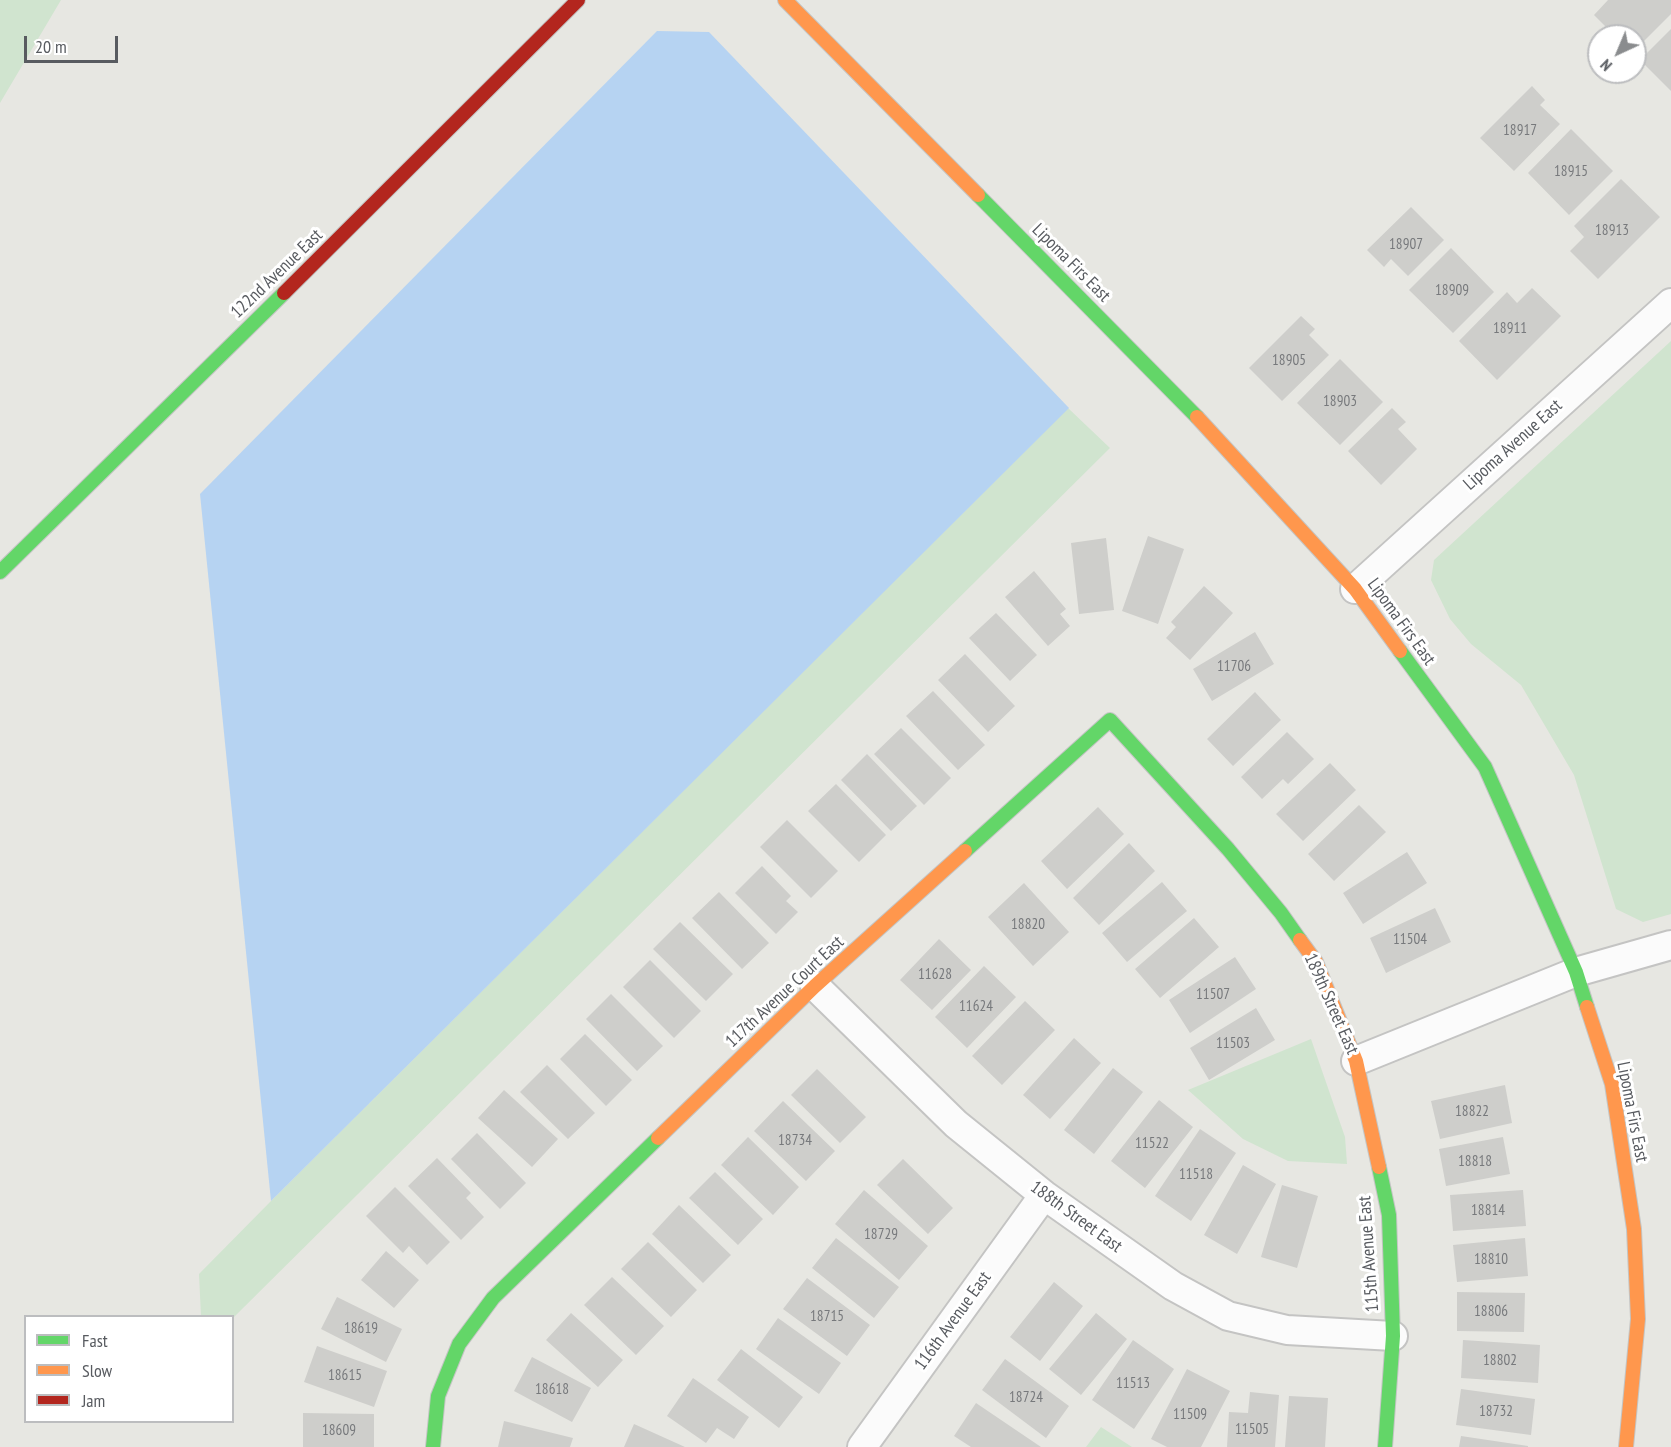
<!DOCTYPE html>
<html>
<head>
<meta charset="utf-8">
<style>
  body { margin:0 }
  #map { position:relative; width:1671px; height:1447px; overflow:hidden; background:#e7e7e2; font-family:"PT Sans Narrow",sans-serif }
  canvas { display:block }
  .legend { position:absolute; left:24px; top:1315px; width:210px; height:108px; box-sizing:border-box; background:#fff; border:2px solid #bcbdbf; margin:0; padding:8px 10px; list-style:none; font-size:18px; color:#585b60 }
  .legend li { display:flex; align-items:center; gap:12px; height:30px }
  .legend b { width:30px; border:2px solid #bcbdbf }
  .north { position:absolute; left:1587px; top:24px; width:60px; height:60px; box-sizing:border-box; background:#fff; border:2px solid #bcbdbf; border-radius:50%; rotate:224deg; font-size:16px; font-weight:700; line-height:24px; text-align:center; color:#585b60 }
  .north::after { content:''; display:block; margin:auto; width:21px; height:27px; background:#8a8c8e; clip-path:polygon(50% 0,100% 100%,50% 72%,0 100%) }
  .scale { position:absolute; left:24px; top:36px; width:94px; height:27px; box-sizing:border-box; border:3px solid #585b60; border-top:0; padding-left:8px; font-size:18px; line-height:21px; white-space:nowrap; color:#585b60; -webkit-text-stroke:4px #fff; paint-order:stroke }
</style>
</head>
<body>
<div id="map">
<canvas width="1671" height="1447"></canvas>
<ul class="legend">
<li><b style="height:8px;background:#63d668"></b>Fast</li>
<li><b style="height:8px;background:#ff974d"></b>Slow</li>
<li><b style="height:8px;background:#b3261e"></b>Jam</li>
</ul>
<div class="north">N</div>
<div class="scale">20 m</div>
</div>
<script>
const ctx = document.querySelector('canvas').getContext('2d');
ctx.lineJoin = 'round';
function paint(path, color) {
  ctx.fillStyle = color;
  ctx.fill(path, 'evenodd');
}
function toPath(rows) {
  const path = new Path2D();
  for (const r of rows) {
    path.moveTo(r[0], r[1]);
    for (let i = 2; i < r.length; i += 2) path.lineTo(r[i], r[i + 1]);
  }
  return path;
}
function stroke(path, color, width, dash) {
  ctx.strokeStyle = color;
  ctx.lineWidth = width;
  ctx.lineCap = dash ? 'butt' : 'round';
  ctx.setLineDash(dash || []);
  ctx.stroke(path);
}
function label(font, color, halo, rows, align = 'center') {
  ctx.font = font + ' "PT Sans Narrow",sans-serif';
  ctx.lineWidth = 6;
  ctx.setLineDash([]);
  ctx.textBaseline = 'middle';
  ctx.strokeStyle = halo;
  ctx.fillStyle = color;
  for (const [text, x, y, turn = 0] of rows) {
    ctx.save();
    ctx.translate(x, y);
    ctx.rotate((+turn || 0) * Math.PI / 180);
    ctx.textAlign = isNaN(turn) ? turn : align;
    if (halo) ctx.strokeText(text, 0, 0);
    ctx.fillText(text, 0, 0);
    ctx.restore();
  }
}
paint(toPath([
  [0,0,61,0,0,103],
  [1671,341,1671,914,1643,922,1616,909,1574,775,1521,685,1471,644,1450,619,1431,580,1434,560],
  [1068,408,1110,448,233,1318,201,1316,199,1274,271,1201],
  [1311,1039,1345,1137,1347,1164,1288,1161,1243,1139,1188,1090],
  [1101,1427,1132,1447,1086,1447]
]), '#d0e4cf');
paint(toPath([
  [657,31,709,32,1069,408,271,1201,200,494]
]), '#b6d3f2');
paint(toPath([
  [1608,0,1671,0,1671,14,1635,50,1635,36,1615,36,1594,15],
  [1671,29,1671,91,1640,60],
  [1532,86,1545,100,1540,105,1560,124,1514,171,1480,138],
  [1571,129,1613,171,1569,215,1528,173],
  [1621,179,1660,217,1598,279,1570,251,1584,237,1574,226],
  [1411,207,1444,240,1408,276,1391,259,1384,267,1367,250],
  [1451,248,1494,292,1453,333,1409,290],
  [1532,288,1561,316,1497,380,1459,341,1507,292,1517,303],
  [1301,316,1315,329,1309,335,1329,355,1282,401,1249,368],
  [1340,359,1383,402,1340,445,1297,403],
  [1392,408,1406,422,1398,429,1417,449,1381,485,1348,451],
  [1148,536,1184,549,1158,624,1122,611],
  [1106,538,1114,610,1079,614,1071,543],
  [1034,571,1066,609,1060,614,1070,626,1048,646,1005,597],
  [1204,586,1233,613,1190,660,1166,638,1176,627,1171,622],
  [996,613,1037,655,1010,681,969,638],
  [1255,632,1274,664,1212,701,1193,669],
  [965,654,1015,706,988,732,938,680],
  [933,691,985,745,958,770,906,716],
  [1255,692,1281,720,1233,766,1207,739],
  [901,728,951,778,924,805,874,754],
  [1287,732,1314,759,1288,784,1283,779,1262,799,1241,777],
  [867,754,917,806,891,831,841,780],
  [1330,763,1356,790,1303,841,1276,814],
  [836,784,886,835,859,862,808,811],
  [1359,805,1386,832,1334,881,1308,854],
  [1098,807,1124,834,1067,889,1041,861],
  [787,820,838,871,811,898,760,847],
  [1129,843,1155,871,1099,925,1073,898],
  [1407,852,1427,883,1363,924,1343,893],
  [762,866,791,896,786,901,798,912,776,934,735,893],
  [1162,882,1187,911,1127,962,1102,933],
  [1024,883,1069,932,1033,966,988,917],
  [719,892,769,943,742,969,692,918],
  [1435,908,1451,942,1386,973,1370,938],
  [1194,918,1219,947,1160,998,1135,969],
  [680,922,733,974,706,1001,653,949],
  [939,939,971,970,932,1010,900,980],
  [1235,957,1256,989,1190,1033,1169,1000],
  [650,960,701,1011,674,1038,623,987],
  [984,966,1016,997,967,1048,935,1017],
  [611,994,663,1046,637,1071,586,1019],
  [1025,1001,1055,1030,1002,1085,972,1056],
  [1256,1008,1275,1040,1209,1080,1190,1048],
  [585,1034,632,1080,606,1106,560,1059],
  [1074,1038,1101,1063,1050,1119,1023,1095],
  [547,1065,595,1113,568,1139,520,1092],
  [1113,1068,1143,1092,1094,1154,1064,1130],
  [817,1069,866,1117,840,1143,791,1095],
  [1505,1085,1512,1123,1440,1139,1431,1101],
  [504,1090,558,1139,532,1167,478,1118],
  [1159,1100,1193,1127,1145,1188,1111,1161],
  [783,1101,835,1151,806,1181,754,1131],
  [1200,1129,1236,1153,1191,1221,1155,1196],
  [477,1133,526,1183,500,1209,451,1159],
  [748,1137,799,1187,773,1215,721,1165],
  [1503,1137,1510,1174,1446,1186,1439,1149],
  [437,1158,471,1193,466,1198,484,1217,461,1240,408,1186],
  [903,1159,953,1208,928,1234,877,1185],
  [1243,1165,1276,1184,1237,1254,1204,1235],
  [715,1172,763,1219,738,1245,689,1198],
  [1282,1185,1318,1196,1297,1268,1261,1257],
  [395,1187,450,1242,427,1265,409,1246,403,1253,366,1216],
  [864,1190,928,1246,899,1280,835,1224],
  [1523,1190,1526,1226,1453,1231,1450,1195],
  [679,1205,731,1255,703,1283,652,1234],
  [836,1238,899,1287,874,1318,812,1268],
  [1525,1238,1528,1276,1457,1282,1453,1245],
  [648,1242,697,1290,671,1317,621,1269],
  [386,1251,419,1280,394,1308,361,1280],
  [612,1277,664,1326,636,1355,584,1305],
  [807,1278,870,1325,847,1356,783,1309],
  [1054,1282,1083,1306,1040,1361,1010,1337],
  [1457,1292,1525,1293,1524,1332,1457,1331],
  [337,1297,402,1329,386,1362,321,1329],
  [571,1313,623,1360,598,1387,546,1340],
  [1096,1313,1127,1339,1081,1395,1049,1369],
  [778,1318,841,1363,819,1394,756,1349],
  [1133,1340,1174,1369,1134,1429,1092,1400],
  [1463,1340,1540,1345,1538,1383,1461,1378],
  [317,1346,387,1371,374,1407,304,1382],
  [741,1349,803,1397,779,1428,717,1380],
  [532,1357,591,1388,572,1422,514,1391],
  [1005,1359,1069,1406,1046,1438,982,1390],
  [1187,1369,1230,1391,1201,1447,1167,1447,1151,1439],
  [693,1378,749,1417,734,1439,717,1428,706,1443,667,1416],
  [1461,1389,1535,1399,1531,1435,1456,1425],
  [1250,1392,1279,1395,1275,1447,1227,1447,1229,1412,1248,1413],
  [1289,1396,1328,1398,1325,1447,1285,1447],
  [976,1403,1041,1447,971,1447,954,1436],
  [303,1413,374,1414,374,1447,303,1447],
  [504,1421,573,1438,570,1447,498,1447],
  [634,1424,685,1447,624,1447],
  [1461,1436,1528,1446,1528,1447,1459,1447]
]), '#cececb');
const street = toPath([
  [1355,589,1671,303],
  [815,986,956,1124,1044,1195,1173,1286,1228,1316,1287,1330,1393,1336],
  [1356,1061,1576,972,1671,945],
  [862,1447,1044,1195]
]);
const fast = toPath([
  [978,195,1197,417],
  [0,572,284,293],
  [1400,651,1485,767,1576,972,1587,1007],
  [965,851,1110,720,1228,849,1281,913,1300,940],
  [1379,1167,1389,1215,1393,1336,1385,1447],
  [433,1447,438,1396,459,1344,493,1298,658,1138]
]);
const slow = toPath([
  [785,0,978,195],
  [1197,417,1355,589,1400,651],
  [1300,940,1316,962,1356,1061,1379,1167],
  [1587,1007,1612,1084,1634,1229,1638,1319,1626,1447],
  [658,1138,815,986,965,851]
]);
const jam = toPath([
  [284,293,578,0]
]);
stroke(street, '#c4c4c3', 32);
stroke(fast, '#c4c5c4', 16);
stroke(slow, '#c4c5c4', 16);
stroke(jam, '#c4c5c4', 16);
stroke(street, '#fbfbfb', 28);
stroke(fast, '#63d668', 14);
stroke(slow, '#ff974d', 14);
stroke(jam, '#b3261e', 14);
label('15px', '#77797c', null, [
  ["18917",1520,131],
  ["18915",1571,172],
  ["18913",1612,231],
  ["18907",1406,245],
  ["18909",1452,291],
  ["18911",1510,329],
  ["18905",1289,361],
  ["18903",1340,402],
  ["11706",1234,667],
  ["18820",1028,925],
  ["11504",1410,940],
  ["11628",935,975],
  ["11507",1213,995],
  ["11624",976,1007],
  ["11503",1233,1044],
  ["18822",1472,1112],
  ["18734",795,1141],
  ["11522",1152,1144],
  ["18818",1475,1162],
  ["11518",1196,1175],
  ["18814",1488,1211],
  ["18729",881,1235],
  ["18810",1491,1260],
  ["18806",1491,1312],
  ["18715",827,1317],
  ["18619",361,1329],
  ["18802",1500,1361],
  ["18615",345,1376],
  ["11513",1133,1384],
  ["18618",552,1390],
  ["18724",1026,1398],
  ["18732",1496,1412],
  ["11509",1190,1415],
  ["11505",1252,1430],
  ["18609",339,1431]
]);
label('18px', '#585b60', '#fff', [
  ["Lipoma Firs East",1071,263,45],
  ["122nd Avenue East",277,274,-44],
  ["Lipoma Avenue East",1513,445,-42],
  ["Lipoma Firs East",1401,622,54],
  ["117th Avenue Court East",785,992,-43],
  ["189th Street East",1331,1004,66],
  ["Lipoma Firs East",1632,1112,79],
  ["188th Street East",1076,1217,36],
  ["115th Avenue East",1369,1254,-94],
  ["116th Avenue East",953,1321,-54]
]);
</script>
</body>
</html>
